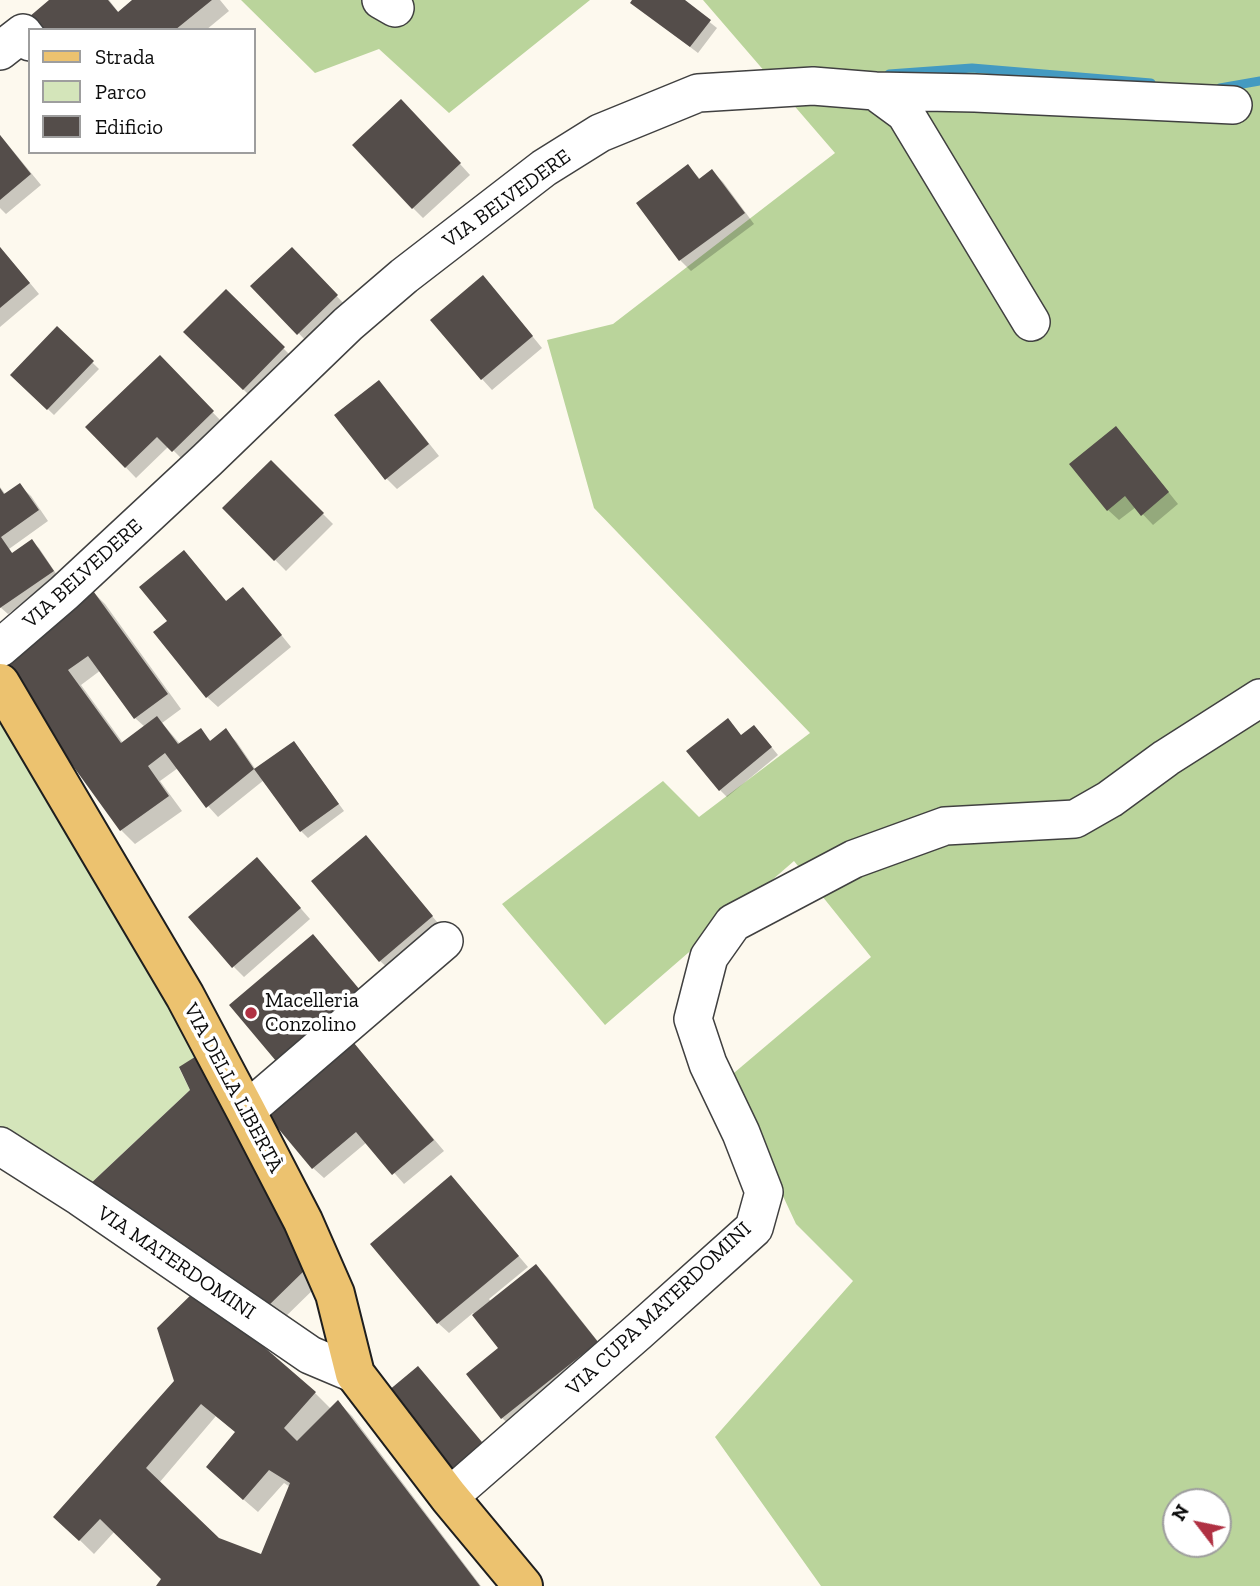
<!DOCTYPE html>
<html>
<head>
<meta charset="utf-8">
<style>
  body { margin:0 }
  #map { position:relative; width:1260px; height:1586px; overflow:hidden; background:#fdf9ee; font-family:"Zilla Slab",serif }
  canvas { display:block }
  .legend { position:absolute; left:28px; top:28px; width:228px; height:126px; box-sizing:border-box; background:#fff; border:2px solid #9e9e9e; margin:0; padding:9px 12px; list-style:none; font-size:21px; color:#0d0d0d }
  .legend li { display:flex; align-items:center; gap:14px; height:35px }
  .legend b { width:35px; border:2px solid #9e9e9e }
  .north { position:absolute; left:1162px; top:1488px; width:70px; height:70px; box-sizing:border-box; background:#fff; border:2px solid #9e9e9e; border-radius:50%; rotate:302deg; font-size:19px; font-weight:700; line-height:28px; text-align:center; color:#0d0d0d }
  .north::after { content:''; display:block; margin:auto; width:24px; height:32px; background:#b03143; clip-path:polygon(50% 0,100% 100%,50% 72%,0 100%) }
</style>
</head>
<body>
<div id="map">
<canvas width="1260" height="1586"></canvas>
<ul class="legend">
<li><b style="height:9px;background:#ecc26f"></b>Strada</li>
<li><b style="height:19px;background:#d4e5ba"></b>Parco</li>
<li><b style="height:19px;background:#544d4a"></b>Edificio</li>
</ul>
<div class="north">N</div>
</div>
<script>
const ctx = document.querySelector('canvas').getContext('2d');
ctx.lineJoin = 'round';
function paint(path, color) {
  ctx.fillStyle = color;
  ctx.fill(path, 'evenodd');
}
function toPath(rows) {
  const path = new Path2D();
  for (const r of rows) {
    path.moveTo(r[0], r[1]);
    for (let i = 2; i < r.length; i += 2) path.lineTo(r[i], r[i + 1]);
  }
  return path;
}
function stroke(path, color, width, dash) {
  ctx.strokeStyle = color;
  ctx.lineWidth = width;
  ctx.lineCap = dash ? 'butt' : 'round';
  ctx.setLineDash(dash || []);
  ctx.stroke(path);
}
function label(font, color, halo, rows, align = 'center') {
  ctx.font = font + ' "Zilla Slab",serif';
  ctx.lineWidth = 7;
  ctx.setLineDash([]);
  ctx.textBaseline = 'middle';
  ctx.strokeStyle = halo;
  ctx.fillStyle = color;
  for (const [text, x, y, turn = 0] of rows) {
    ctx.save();
    ctx.translate(x, y);
    ctx.rotate((+turn || 0) * Math.PI / 180);
    ctx.textAlign = isNaN(turn) ? turn : align;
    if (halo) ctx.strokeText(text, 0, 0);
    ctx.fillText(text, 0, 0);
    ctx.restore();
  }
}
paint(toPath([
  [0,683,198,1055,179,1068,190,1090,87,1187,0,1146]
]), '#d4e5ba');
paint(toPath([
  [241,0,590,0,449,113,379,49,315,73],
  [703,0,1260,0,1260,1586,821,1586,715,1437,853,1281,796,1224,728,1078,871,957,794,861,605,1025,502,904,663,781,699,817,810,733,594,508,547,340,613,324,835,153],
  [1176,1502,1218,1502,1218,1544,1176,1544]
]), '#bad49b');
paint(toPath([
  [52,0,109,0,119,13,135,0,220,0,229,11,206,30,42,30],
  [634,0,682,0,717,28,698,53,640,9],
  [412,111,470,175,423,218,413,208],
  [0,135,41,185,6,214,0,208],
  [688,166,701,180,712,171,723,182,754,224,691,271,680,260,638,203],
  [0,247,39,294,0,327],
  [292,249,347,307,309,344,253,286],
  [493,288,542,348,492,390,482,379],
  [226,291,294,359,254,400,186,332],
  [57,328,99,369,54,415,12,375],
  [160,358,223,423,184,461,169,446,136,478,87,427],
  [379,382,389,393,439,456,397,489,386,478],
  [1126,439,1178,504,1153,525,1136,507,1119,520,1108,510],
  [271,462,333,524,286,571,224,508],
  [20,486,31,496,48,521,9,549,13,554,32,542,39,548,59,578,8,614,0,607,0,487,6,495],
  [184,552,227,602,253,600,291,647,218,707,207,697,169,621],
  [91,590,105,604,181,709,162,723,181,745,200,731,212,742,225,731,236,741,256,770,300,750,344,811,308,838,301,831,264,780,218,817,208,806,178,768,160,781,182,811,135,844,121,830,0,662],
  [101,670,135,718,145,727,123,743,81,685],
  [761,734,778,755,727,797,720,790,742,737],
  [376,848,442,928,391,971,380,961],
  [267,870,310,919,244,977,234,967],
  [364,1056,444,1151,404,1184,367,1142,324,1178,313,1168],
  [212,1071,322,1281,278,1324,103,1200],
  [461,1188,528,1267,489,1299,491,1302,536,1266,547,1277,607,1353,513,1428,502,1418,501,1349,473,1313,449,1333,438,1323],
  [197,1291,315,1393,331,1409,338,1402,352,1416,481,1586,158,1586,163,1579,115,1531,94,1554,56,1517,176,1381],
  [216,1416,237,1433,222,1481,258,1512,284,1483,290,1487,262,1556,218,1540,159,1483]
]), '#0003');
stroke(toPath([
  [889,74,972,68,1151,83],
  [1220,88,1260,81]
]), '#449ac1', 9);
paint(toPath([
  [49,0,108,0,118,12,132,0,212,0,175,30,39,30,29,17],
  [632,0,685,0,711,20,690,47,630,3],
  [401,99,461,163,412,209,352,145],
  [0,135,31,174,0,200],
  [688,164,699,179,712,169,745,213,679,261,636,203],
  [0,247,30,283,0,308],
  [292,247,338,295,297,335,250,286],
  [483,275,533,336,481,380,430,320],
  [226,289,285,347,243,390,183,332],
  [57,326,94,361,47,410,10,375],
  [160,355,214,411,172,452,157,437,125,468,85,427],
  [379,380,429,444,385,480,334,415],
  [1116,426,1169,492,1141,516,1125,496,1107,511,1069,464],
  [271,460,324,513,274,561,222,508],
  [20,483,39,510,1,537,12,553,32,539,54,571,0,608,0,488,4,494],
  [184,550,226,601,243,587,282,635,206,698,153,632,167,621,139,587],
  [91,588,168,694,134,719,88,656,68,670,121,743,157,716,178,744,201,728,210,741,226,728,254,769,206,808,165,753,148,766,169,796,120,831,0,665],
  [728,718,741,735,754,725,772,747,719,791,686,751],
  [294,741,339,804,300,832,254,769],
  [366,835,433,916,379,962,311,881],
  [257,857,301,908,232,968,188,917],
  [313,934,360,990,276,1061,229,1005],
  [354,1043,434,1140,392,1175,356,1132,312,1169,267,1115],
  [198,1055,309,1266,263,1311,87,1187,190,1090,179,1067],
  [451,1175,519,1256,437,1324,370,1244],
  [536,1264,598,1342,501,1419,466,1374,498,1348,472,1315],
  [197,1289,316,1392,284,1428,297,1441,338,1400,480,1586,156,1586,161,1579,100,1519,79,1541,53,1517,174,1381,157,1328],
  [201,1404,235,1432,206,1467,243,1500,269,1470,290,1483,261,1554,219,1538,146,1468],
  [418,1366,487,1448,456,1474,388,1391]
]), '#544d4a');
const minor = toPath([
  [381,0,395,8],
  [0,51,23,33,30,42],
  [875,91,975,93,1233,105],
  [0,648,64,593,207,460,348,324,404,276,544,168,600,133,698,93,813,86,875,91,905,113,1031,322],
  [246,1111,444,941],
  [0,1146,80,1197,310,1355,355,1374],
  [449,1497,638,1332,754,1228,764,1192,741,1133,708,1064,693,1019,709,957,733,923,854,859,945,826,1075,819,1110,799,1166,758,1260,698]
]);
const major = toPath([
  [0,683,185,996,246,1111,303,1221,335,1294,355,1374,449,1497,523,1586]
]);
stroke(minor, '#404040', 40);
stroke(major, '#1e1e1e', 42);
stroke(minor, '#fff', 37);
stroke(major, '#ecc26f', 38);
for (const [x, y, r, color] of [
  [251,1013,7,"#b03143"]
]) {
  const dot = new Path2D();
  dot.arc(x, y, r, 0, 2 * Math.PI);
  ctx.fillStyle = color;
  ctx.fill(dot);
  stroke(dot, '#fff', 2.5);
}
label('21px', '#0d0d0d', '#fff', [
  ["VIA BELVEDERE",507,199,-36],
  ["VIA BELVEDERE",83,574,-42],
  ["VIA DELLA LIBERTÀ",233,1088,62],
  ["VIA MATERDOMINI",176,1263,34],
  ["VIA CUPA MATERDOMINI",659,1309,-43]
]);
label('21px', '#0d0d0d', '#fff', [
  ["Macelleria",265,1001],
  ["Conzolino",265,1025]
], 'left');
</script>
</body>
</html>
